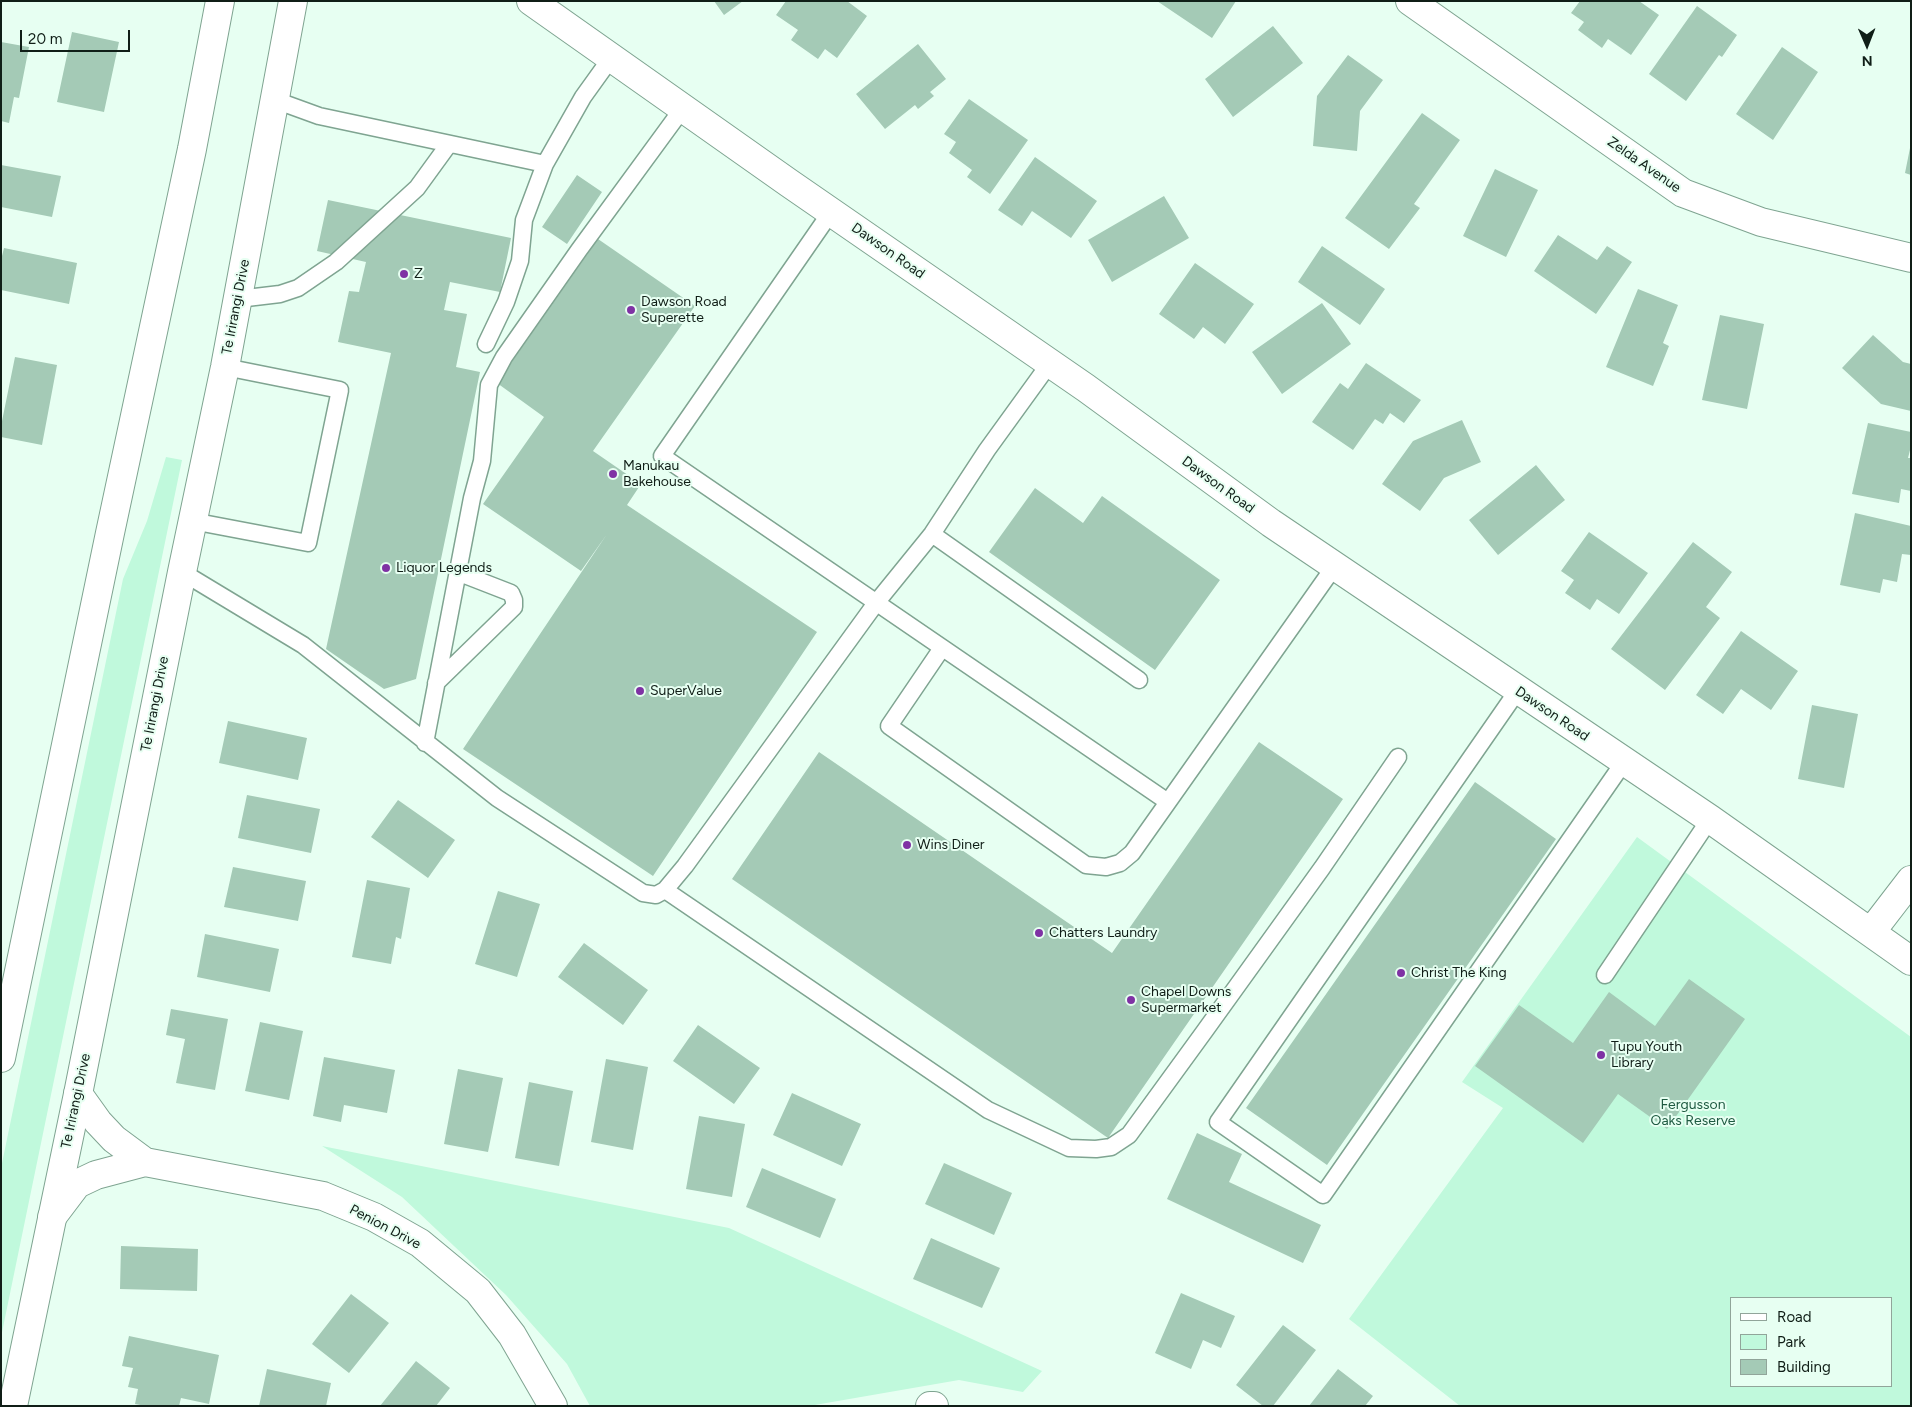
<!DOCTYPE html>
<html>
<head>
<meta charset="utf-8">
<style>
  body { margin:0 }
  #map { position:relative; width:1912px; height:1407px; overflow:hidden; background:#e7fff2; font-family:Figtree,sans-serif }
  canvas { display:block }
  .frame { position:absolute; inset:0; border:2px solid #101e17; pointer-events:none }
  .legend { position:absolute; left:1730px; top:1297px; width:162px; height:90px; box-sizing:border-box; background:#e7fff2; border:1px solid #91a59a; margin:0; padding:6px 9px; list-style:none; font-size:15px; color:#101e17 }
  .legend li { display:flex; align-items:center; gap:10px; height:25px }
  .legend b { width:25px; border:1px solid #91a59a }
  .north { position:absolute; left:1842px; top:20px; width:50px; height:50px; -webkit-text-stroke:4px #e7fff2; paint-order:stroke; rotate:179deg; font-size:14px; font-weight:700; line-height:20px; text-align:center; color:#101e17 }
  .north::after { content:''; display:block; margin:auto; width:18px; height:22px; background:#101e17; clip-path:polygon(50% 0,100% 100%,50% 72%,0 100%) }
  .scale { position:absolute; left:20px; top:30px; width:110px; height:22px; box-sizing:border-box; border:2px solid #101e17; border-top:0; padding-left:6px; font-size:15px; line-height:18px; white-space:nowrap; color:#101e17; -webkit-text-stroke:4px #e7fff2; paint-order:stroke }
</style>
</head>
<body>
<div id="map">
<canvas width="1912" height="1407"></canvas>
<div class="frame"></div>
<ul class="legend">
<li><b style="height:6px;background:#fff"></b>Road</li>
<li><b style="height:14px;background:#c0f9dc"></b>Park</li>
<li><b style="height:14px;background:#a4cab6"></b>Building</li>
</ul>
<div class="north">N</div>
<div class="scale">20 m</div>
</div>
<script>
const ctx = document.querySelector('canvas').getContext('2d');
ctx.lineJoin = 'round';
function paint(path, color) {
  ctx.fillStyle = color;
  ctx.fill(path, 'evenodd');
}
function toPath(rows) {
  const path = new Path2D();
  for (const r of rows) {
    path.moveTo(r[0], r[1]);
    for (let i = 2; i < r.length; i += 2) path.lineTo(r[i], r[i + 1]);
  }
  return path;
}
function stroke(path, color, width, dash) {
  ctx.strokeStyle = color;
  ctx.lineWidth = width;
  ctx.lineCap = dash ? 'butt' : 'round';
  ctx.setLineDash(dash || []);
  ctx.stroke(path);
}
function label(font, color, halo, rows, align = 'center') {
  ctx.font = font + ' Figtree,sans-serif';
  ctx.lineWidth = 4;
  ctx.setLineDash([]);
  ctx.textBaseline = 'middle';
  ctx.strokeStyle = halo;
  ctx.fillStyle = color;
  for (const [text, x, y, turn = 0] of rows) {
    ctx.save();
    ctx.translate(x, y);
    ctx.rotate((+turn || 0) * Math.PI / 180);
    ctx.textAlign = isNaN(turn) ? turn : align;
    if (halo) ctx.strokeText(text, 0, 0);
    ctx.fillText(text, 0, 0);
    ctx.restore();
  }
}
paint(toPath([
  [166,457,182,460,1,1337,1,1168,123,579,147,521],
  [1637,837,1911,1037,1911,1406,1460,1406,1349,1319,1503,1108,1462,1082],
  [1731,1298,1891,1298,1891,1386,1731,1386],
  [322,1146,729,1228,1042,1371,1023,1392,959,1380,809,1406,590,1406,567,1364,506,1295,402,1197]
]), '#c0f9dc');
paint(toPath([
  [714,1,743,1,724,15],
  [786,1,847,1,867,16,837,58,825,49,818,59,791,40,798,30,776,15],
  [1157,1,1236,1,1212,38],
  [1580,1,1639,1,1659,15,1631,55,1608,39,1602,48,1578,30,1584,22,1571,13],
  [1697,6,1737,35,1722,57,1719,55,1686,101,1649,74],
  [1273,26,1303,63,1233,117,1205,79],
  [72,32,119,42,104,112,57,102],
  [1,42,29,47,19,98,14,97,9,123,1,121],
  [918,44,946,79,930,92,934,96,918,109,915,105,885,129,856,94],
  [1782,47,1818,72,1773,140,1736,114],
  [1348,55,1383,80,1360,111,1357,151,1313,146,1317,96],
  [969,99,1028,140,990,194,967,177,972,170,949,153,956,142,944,134],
  [1422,113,1460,140,1414,204,1420,208,1389,249,1345,218],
  [1910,148,1911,148,1911,175,1905,173],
  [1035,157,1097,201,1071,238,1032,211,1022,226,998,210],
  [1,165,61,176,52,217,1,207],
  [1495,169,1538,190,1506,257,1463,236],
  [577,175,602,192,567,244,542,227],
  [1164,196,1189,238,1112,282,1088,240],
  [328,200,511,238,500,292,450,282,444,310,467,314,456,367,480,372,416,679,384,689,326,649,391,353,338,342,349,291,359,292,366,262,317,251],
  [1558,235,1597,260,1607,246,1632,262,1596,314,1534,271],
  [598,239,695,306,593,451,641,484,627,505,817,632,653,876,463,749,607,534,581,571,483,504,544,417,497,383],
  [1322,246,1385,289,1360,325,1298,282],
  [4,248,77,263,69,304,1,290,1,260],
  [1195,263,1254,304,1225,344,1203,327,1194,339,1159,314],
  [1638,289,1678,305,1663,343,1669,346,1653,386,1606,367],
  [1322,303,1351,344,1282,394,1252,352],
  [1720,315,1764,324,1747,409,1702,400],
  [1873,335,1903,362,1911,364,1911,411,1881,404,1842,368],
  [15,357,57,365,42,445,1,437,1,426],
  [1366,363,1421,400,1404,423,1390,413,1383,424,1375,419,1353,450,1312,422,1340,383,1348,389],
  [1462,420,1481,462,1444,478,1420,511,1382,484,1413,441],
  [1868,423,1911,432,1911,446,1908,458,1911,458,1911,491,1901,489,1899,503,1852,494],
  [1536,465,1565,500,1498,555,1469,520],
  [1035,488,1083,523,1102,496,1220,580,1155,670,989,552],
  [1855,513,1911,526,1911,555,1902,554,1897,582,1883,579,1880,593,1840,585],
  [1589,532,1648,573,1619,614,1597,599,1590,610,1565,593,1574,580,1561,571],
  [1693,542,1732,572,1706,607,1720,618,1665,690,1611,649],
  [1741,631,1798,671,1771,710,1741,689,1723,714,1696,695],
  [1812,705,1858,714,1844,788,1798,779],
  [228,721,307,738,298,780,219,763],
  [1259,742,1343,799,1108,1138,732,879,819,752,1112,953],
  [1475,782,1556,839,1327,1165,1246,1108],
  [247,795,320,809,311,853,238,838],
  [398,800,455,840,428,878,371,837],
  [233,867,306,881,298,921,224,907],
  [367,880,410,888,401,939,396,937,391,964,352,957],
  [498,891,540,904,517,977,475,964],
  [205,934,279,949,270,992,197,977],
  [584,943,648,990,623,1025,558,977],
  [1689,979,1745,1019,1667,1129,1618,1094,1583,1143,1475,1066,1519,1005,1573,1043,1609,992,1655,1026],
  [171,1009,228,1019,215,1090,176,1083,185,1039,166,1035],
  [260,1022,303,1031,289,1100,245,1091],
  [698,1025,760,1068,734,1104,673,1061],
  [324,1057,395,1070,387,1113,344,1105,341,1122,313,1116],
  [606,1059,648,1067,633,1150,591,1142],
  [458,1069,503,1078,488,1152,444,1144],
  [529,1082,573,1091,559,1166,515,1158],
  [792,1093,861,1124,842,1166,773,1135],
  [699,1116,745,1124,732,1197,686,1189],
  [1197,1133,1242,1154,1229,1182,1321,1225,1303,1263,1167,1199],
  [944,1163,1012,1193,994,1235,925,1204],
  [762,1168,836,1199,820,1238,746,1207],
  [931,1238,1000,1268,982,1308,913,1279],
  [121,1246,198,1249,197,1291,120,1289],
  [1181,1293,1235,1316,1221,1348,1203,1340,1191,1369,1155,1353],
  [351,1294,389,1323,349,1373,312,1344],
  [1283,1325,1316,1350,1273,1406,1263,1406,1236,1385],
  [129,1336,219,1355,209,1404,181,1398,179,1406,146,1406,135,1404,138,1389,128,1387,133,1368,122,1366],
  [416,1361,450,1388,436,1406,380,1406],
  [267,1369,331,1383,326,1406,259,1406],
  [1338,1369,1373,1396,1365,1406,1309,1406]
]), '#a4cab6');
const lane = toPath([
  [275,100,319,116,545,164],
  [831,212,662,456,1168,802],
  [238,299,280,294,298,288,336,262,417,188,449,144],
  [486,344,506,302,520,261,524,220,545,164,583,97,611,58],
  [192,521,308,543,340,390,225,367],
  [932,534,1139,680],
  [182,572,303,645,497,798,643,893,656,895,665,890,685,866,876,603,932,534,987,450,1050,363],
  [942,648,889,726,1086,865,1106,867,1120,863,1132,853,1334,567],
  [436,683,514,607,514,600,511,593,457,572],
  [1518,690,1218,1122,1323,1195,1624,762],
  [425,743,472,498,482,461,489,385,504,357,579,250,683,108],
  [665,890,988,1110,1069,1148,1096,1149,1111,1147,1129,1135,1204,1032,1322,868,1398,757],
  [1605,975,1710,819]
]);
const street = toPath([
  [1410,1,1683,193,1761,222,1911,258],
  [78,1094,98,1122,114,1139,145,1162],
  [52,1217,77,1184,96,1175,145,1162,323,1196,374,1217,420,1243,478,1291,512,1335,553,1406],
  [930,1406,934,1406]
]);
const secondary = toPath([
  [531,1,789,183,1086,388,1271,523,1710,819,1911,961],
  [1871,932,1911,880]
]);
const primary = toPath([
  [1,1058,110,533,192,149,220,1],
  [13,1406,78,1094,182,572,225,367,293,1]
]);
stroke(lane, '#7fa491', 19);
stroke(street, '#7fa491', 30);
stroke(secondary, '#7fa491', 30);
stroke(primary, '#7fa491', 30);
stroke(lane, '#fff', 16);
stroke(street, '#fff', 28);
stroke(secondary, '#fff', 28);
stroke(primary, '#fff', 28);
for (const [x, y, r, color] of [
  [404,274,5,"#7f32a4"],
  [631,310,5,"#7f32a4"],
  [613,474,5,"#7f32a4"],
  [386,568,5,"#7f32a4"],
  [640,691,5,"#7f32a4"],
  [907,845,5,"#7f32a4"],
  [1039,933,5,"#7f32a4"],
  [1401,973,5,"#7f32a4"],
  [1131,1000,5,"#7f32a4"],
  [1601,1055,5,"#7f32a4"]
]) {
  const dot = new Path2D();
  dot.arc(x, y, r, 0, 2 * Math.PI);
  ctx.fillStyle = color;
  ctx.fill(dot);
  stroke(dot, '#e7fff2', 2);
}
label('14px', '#101e17', '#e7fff2', [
  ["Zelda Avenue",1644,165,35],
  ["Dawson Road",888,251,35],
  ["Te Irirangi Drive",236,307,-79],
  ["Dawson Road",1218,485,36],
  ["Te Irirangi Drive",155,704,-79],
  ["Dawson Road",1552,714,34],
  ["Te Irirangi Drive",76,1101,-78],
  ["Penion Drive",385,1227,28]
]);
label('14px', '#101e17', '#e7fff2', [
  ["Z",414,274],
  ["Dawson Road",641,302],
  ["Superette",641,318],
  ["Manukau",623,466],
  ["Bakehouse",623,482],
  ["Liquor Legends",396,568],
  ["SuperValue",650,691],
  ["Wins Diner",917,845],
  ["Chatters Laundry",1049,933],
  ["Christ The King",1411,973],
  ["Chapel Downs",1141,992],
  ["Supermarket",1141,1008],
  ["Tupu Youth",1611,1047],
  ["Library",1611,1063]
], 'left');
label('14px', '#1e5a41', '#e7fff2', [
  ["Fergusson",1693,1105],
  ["Oaks Reserve",1693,1121]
]);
</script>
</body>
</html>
